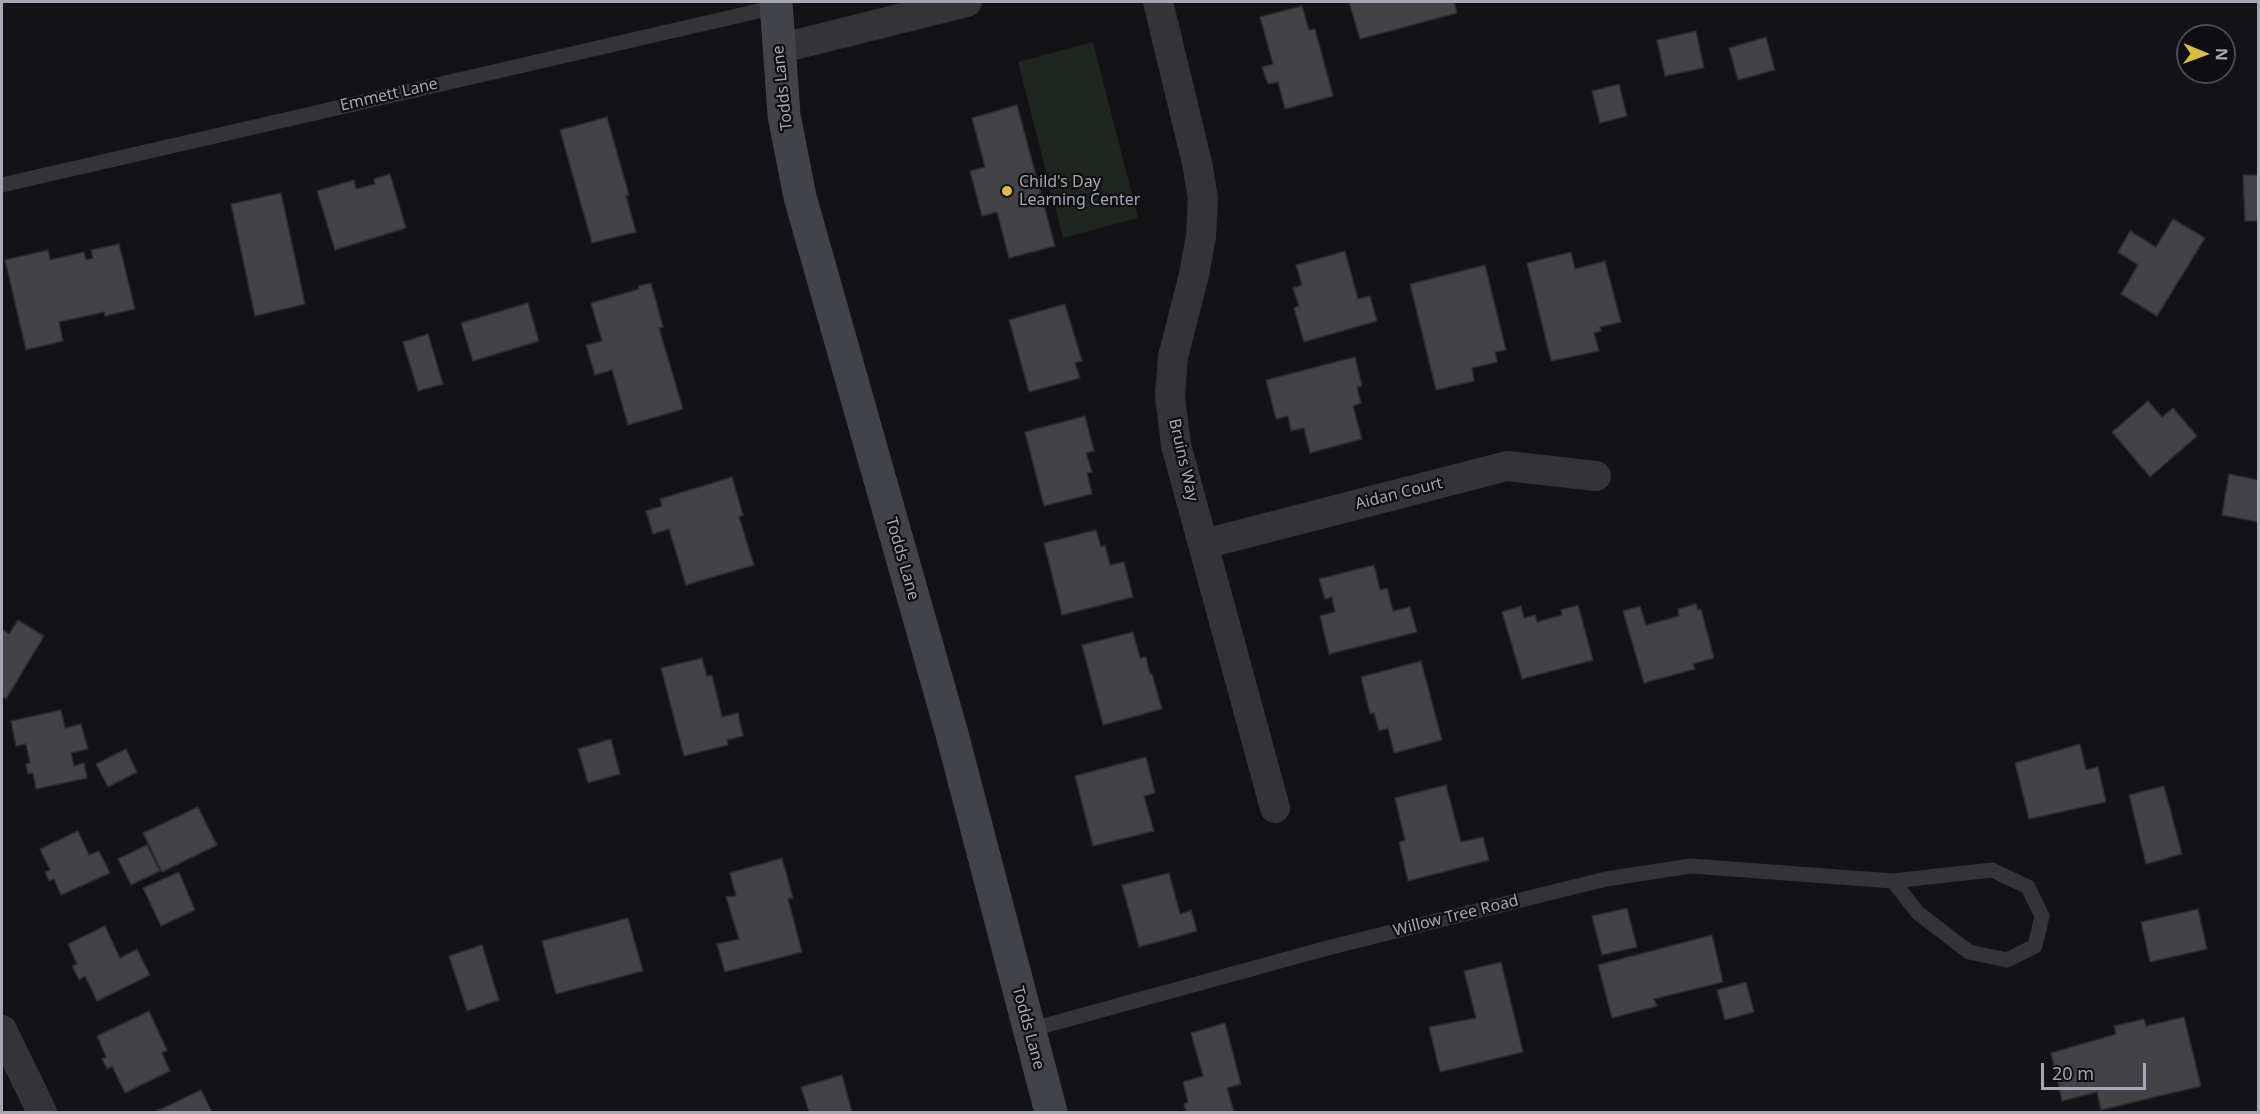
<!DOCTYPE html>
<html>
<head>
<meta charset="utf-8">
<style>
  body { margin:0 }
  #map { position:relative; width:2260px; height:1114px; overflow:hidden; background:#131214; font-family:"Noto Sans",sans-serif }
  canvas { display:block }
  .frame { position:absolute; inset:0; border:3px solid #a5a8b3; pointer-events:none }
  .north { position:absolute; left:2176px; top:24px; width:60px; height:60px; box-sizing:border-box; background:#0e0d0f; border:2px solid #4a4b51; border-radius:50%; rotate:91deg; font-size:16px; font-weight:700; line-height:24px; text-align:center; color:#a5a8b3 }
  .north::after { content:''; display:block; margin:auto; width:21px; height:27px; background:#dcbd42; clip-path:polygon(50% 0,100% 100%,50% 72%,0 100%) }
  .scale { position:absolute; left:2041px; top:1063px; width:105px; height:27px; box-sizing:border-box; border:3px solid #a5a8b3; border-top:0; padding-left:8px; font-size:18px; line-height:21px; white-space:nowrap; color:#a5a8b3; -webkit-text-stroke:4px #0e0d0f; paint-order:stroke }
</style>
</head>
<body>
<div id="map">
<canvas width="2260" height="1114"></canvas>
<div class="frame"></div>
<div class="north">N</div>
<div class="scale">20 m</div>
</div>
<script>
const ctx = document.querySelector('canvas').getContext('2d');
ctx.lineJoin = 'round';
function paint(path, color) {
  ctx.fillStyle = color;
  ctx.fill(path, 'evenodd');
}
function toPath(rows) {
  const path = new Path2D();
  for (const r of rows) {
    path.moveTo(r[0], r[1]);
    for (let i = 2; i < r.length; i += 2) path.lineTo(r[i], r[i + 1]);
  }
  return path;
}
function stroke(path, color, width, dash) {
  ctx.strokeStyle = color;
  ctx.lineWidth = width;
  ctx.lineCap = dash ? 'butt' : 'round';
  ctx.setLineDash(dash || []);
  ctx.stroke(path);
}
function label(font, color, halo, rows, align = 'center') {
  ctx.font = font + ' "Noto Sans",sans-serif';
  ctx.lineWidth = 4.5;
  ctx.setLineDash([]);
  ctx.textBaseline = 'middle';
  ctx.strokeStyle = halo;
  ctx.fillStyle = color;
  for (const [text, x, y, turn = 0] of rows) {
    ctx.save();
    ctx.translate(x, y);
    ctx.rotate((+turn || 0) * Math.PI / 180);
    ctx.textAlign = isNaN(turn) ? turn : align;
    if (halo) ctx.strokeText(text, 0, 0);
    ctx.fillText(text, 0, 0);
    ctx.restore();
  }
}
paint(toPath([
  [1093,42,1138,218,1063,238,1018,62]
]), '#1f2620');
const building = toPath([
  [1349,2,1454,2,1457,13,1360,39,1349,2],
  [1302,6,1309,30,1315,29,1333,96,1285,109,1278,82,1268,84,1262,67,1273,64,1260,17,1302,6],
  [1696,31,1704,68,1665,76,1657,40,1696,31],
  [1766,37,1775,70,1738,80,1729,48,1766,37],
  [1619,84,1627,116,1600,123,1592,91,1619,84],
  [1017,105,1055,246,1009,258,997,212,982,216,970,171,985,167,972,118,1017,105],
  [607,117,629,195,626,196,636,232,592,243,560,130,607,117],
  [390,174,406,228,335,250,317,191,354,180,356,189,375,184,374,179,390,174],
  [2243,175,2258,175,2258,221,2245,221,2243,175],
  [281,193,305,304,255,316,231,204,281,193],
  [2173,219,2205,238,2157,316,2121,294,2138,265,2118,252,2130,231,2156,247,2173,219],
  [119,244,135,309,105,316,104,312,59,322,63,341,26,350,5,260,48,250,50,260,84,252,86,260,93,258,91,250,119,244],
  [1345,251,1358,299,1370,296,1377,321,1304,342,1294,308,1299,306,1293,288,1302,285,1296,265,1345,251],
  [1571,252,1575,269,1605,261,1621,322,1600,327,1601,331,1594,333,1599,351,1551,361,1527,263,1571,252],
  [1485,265,1506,350,1495,352,1497,362,1472,368,1474,381,1436,390,1410,284,1485,265],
  [651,283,663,327,659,328,683,409,628,425,612,370,595,375,586,345,602,341,591,303,639,289,638,286,651,283],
  [528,303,539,341,473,361,461,323,528,303],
  [1065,304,1082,361,1075,363,1080,378,1029,392,1009,320,1065,304],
  [428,334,443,384,418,391,403,342,428,334],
  [1355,357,1362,386,1357,387,1361,403,1353,406,1362,439,1310,453,1304,428,1291,431,1288,416,1276,419,1266,380,1355,357],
  [2148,401,2162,417,2173,408,2197,436,2150,477,2112,432,2148,401],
  [1085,416,1094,451,1086,453,1092,472,1087,473,1092,494,1044,506,1025,432,1085,416],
  [2229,474,2258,480,2258,522,2222,515,2229,474],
  [732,477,743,515,739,517,754,565,686,585,669,529,653,534,646,511,662,506,660,499,732,477],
  [1096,530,1101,547,1105,545,1110,565,1124,562,1133,597,1062,615,1044,543,1096,530],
  [1374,565,1380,590,1387,588,1393,611,1410,607,1417,632,1329,654,1320,616,1335,612,1332,597,1325,599,1319,579,1374,565],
  [1696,604,1698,610,1701,609,1714,658,1693,664,1695,669,1644,683,1623,611,1640,606,1646,625,1679,616,1678,609,1696,604],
  [1578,605,1593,660,1522,679,1502,612,1521,606,1524,618,1535,615,1537,622,1562,615,1561,610,1578,605],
  [18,620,44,636,6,699,2,696,2,629,9,634,18,620],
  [1133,632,1140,658,1146,657,1150,674,1152,674,1162,709,1103,725,1082,645,1133,632],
  [702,658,707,676,712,675,722,717,738,713,743,736,727,740,728,745,684,756,661,668,702,658],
  [1421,661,1442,740,1394,753,1388,728,1379,731,1374,713,1370,714,1361,677,1421,661],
  [61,710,65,728,81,724,88,749,71,753,74,766,84,763,87,778,36,789,33,773,28,774,26,764,30,763,26,744,16,746,11,721,61,710],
  [611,739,620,774,588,783,578,749,611,739],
  [2080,744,2086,770,2098,767,2106,802,2029,819,2015,763,2080,744],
  [126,749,137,772,108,787,96,764,126,749],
  [1146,757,1155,793,1144,796,1154,831,1093,846,1075,776,1146,757],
  [1446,785,1461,842,1483,837,1489,860,1408,881,1399,842,1405,840,1395,798,1446,785],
  [2164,786,2182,854,2146,864,2129,795,2164,786],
  [198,807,217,845,162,872,143,833,198,807],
  [78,831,89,855,99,851,110,873,61,895,54,879,49,881,45,872,50,870,40,849,78,831],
  [147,845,160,871,131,885,118,859,147,845],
  [782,858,793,898,788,899,802,952,725,972,717,944,739,939,726,897,736,896,730,873,782,858],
  [179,872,195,910,161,926,143,888,179,872],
  [1169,873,1180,914,1191,910,1197,931,1139,947,1122,885,1169,873],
  [1627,908,1637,947,1602,955,1592,916,1627,908],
  [2198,909,2207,949,2150,962,2141,922,2198,909],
  [628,918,643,971,556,994,542,941,628,918],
  [105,926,120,958,137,949,150,975,97,1001,85,976,79,980,72,966,77,964,68,944,105,926],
  [1712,935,1723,982,1654,999,1657,1006,1612,1018,1598,965,1712,935],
  [482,945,499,1000,467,1011,449,956,482,945],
  [1501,962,1523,1052,1440,1072,1429,1027,1476,1018,1464,971,1501,962],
  [1746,982,1754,1012,1725,1020,1717,990,1746,982],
  [149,1011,167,1050,162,1053,170,1071,125,1093,112,1066,107,1069,102,1059,106,1057,97,1036,149,1011],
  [2184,1017,2201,1086,2101,1110,2097,1092,2062,1101,2051,1053,2116,1034,2114,1026,2144,1019,2146,1026,2184,1017],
  [1225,1023,1241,1084,1227,1088,1234,1112,1186,1112,1184,1104,1188,1102,1183,1082,1203,1076,1191,1033,1225,1023],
  [842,1075,852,1112,809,1112,801,1087,842,1075],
  [201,1090,212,1112,155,1112,201,1090]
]);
paint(building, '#424247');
stroke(building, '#2d2d2f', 1.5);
stroke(toPath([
  [2,185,776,7],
  [1029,1030,1331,947,1606,879,1691,866,1893,881,1918,913,1969,952,2007,960,2035,946,2042,916,2028,887,1992,870,1893,881]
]), '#343438', 15);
stroke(toPath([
  [1158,2,1197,163,1203,198,1201,236,1194,275,1173,357,1170,397,1176,445,1275,808],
  [778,49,967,2],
  [1204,544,1507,466,1596,476],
  [2,1030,42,1112]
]), '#343438', 30);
stroke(toPath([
  [776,2,784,115,800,197,952,734,1051,1112]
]), '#424348', 33);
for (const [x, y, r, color] of [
  [1007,191,6,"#dcbd42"]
]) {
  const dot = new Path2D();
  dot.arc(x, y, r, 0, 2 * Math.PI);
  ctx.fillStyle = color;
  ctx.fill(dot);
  stroke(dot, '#0e0d0f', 2);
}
label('16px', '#a5a8b3', '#0e0d0f', [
  ["Todds Lane",783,88,-96],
  ["Emmett Lane",389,95,-13],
  ["Bruins Way",1183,460,77],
  ["Aidan Court",1399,494,-14],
  ["Todds Lane",902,559,74],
  ["Willow Tree Road",1456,916,-14],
  ["Todds Lane",1028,1028,75]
]);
label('16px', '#a5a8b3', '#0e0d0f', [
  ["Child's Day",1019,182],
  ["Learning Center",1019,200]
], 'left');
</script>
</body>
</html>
